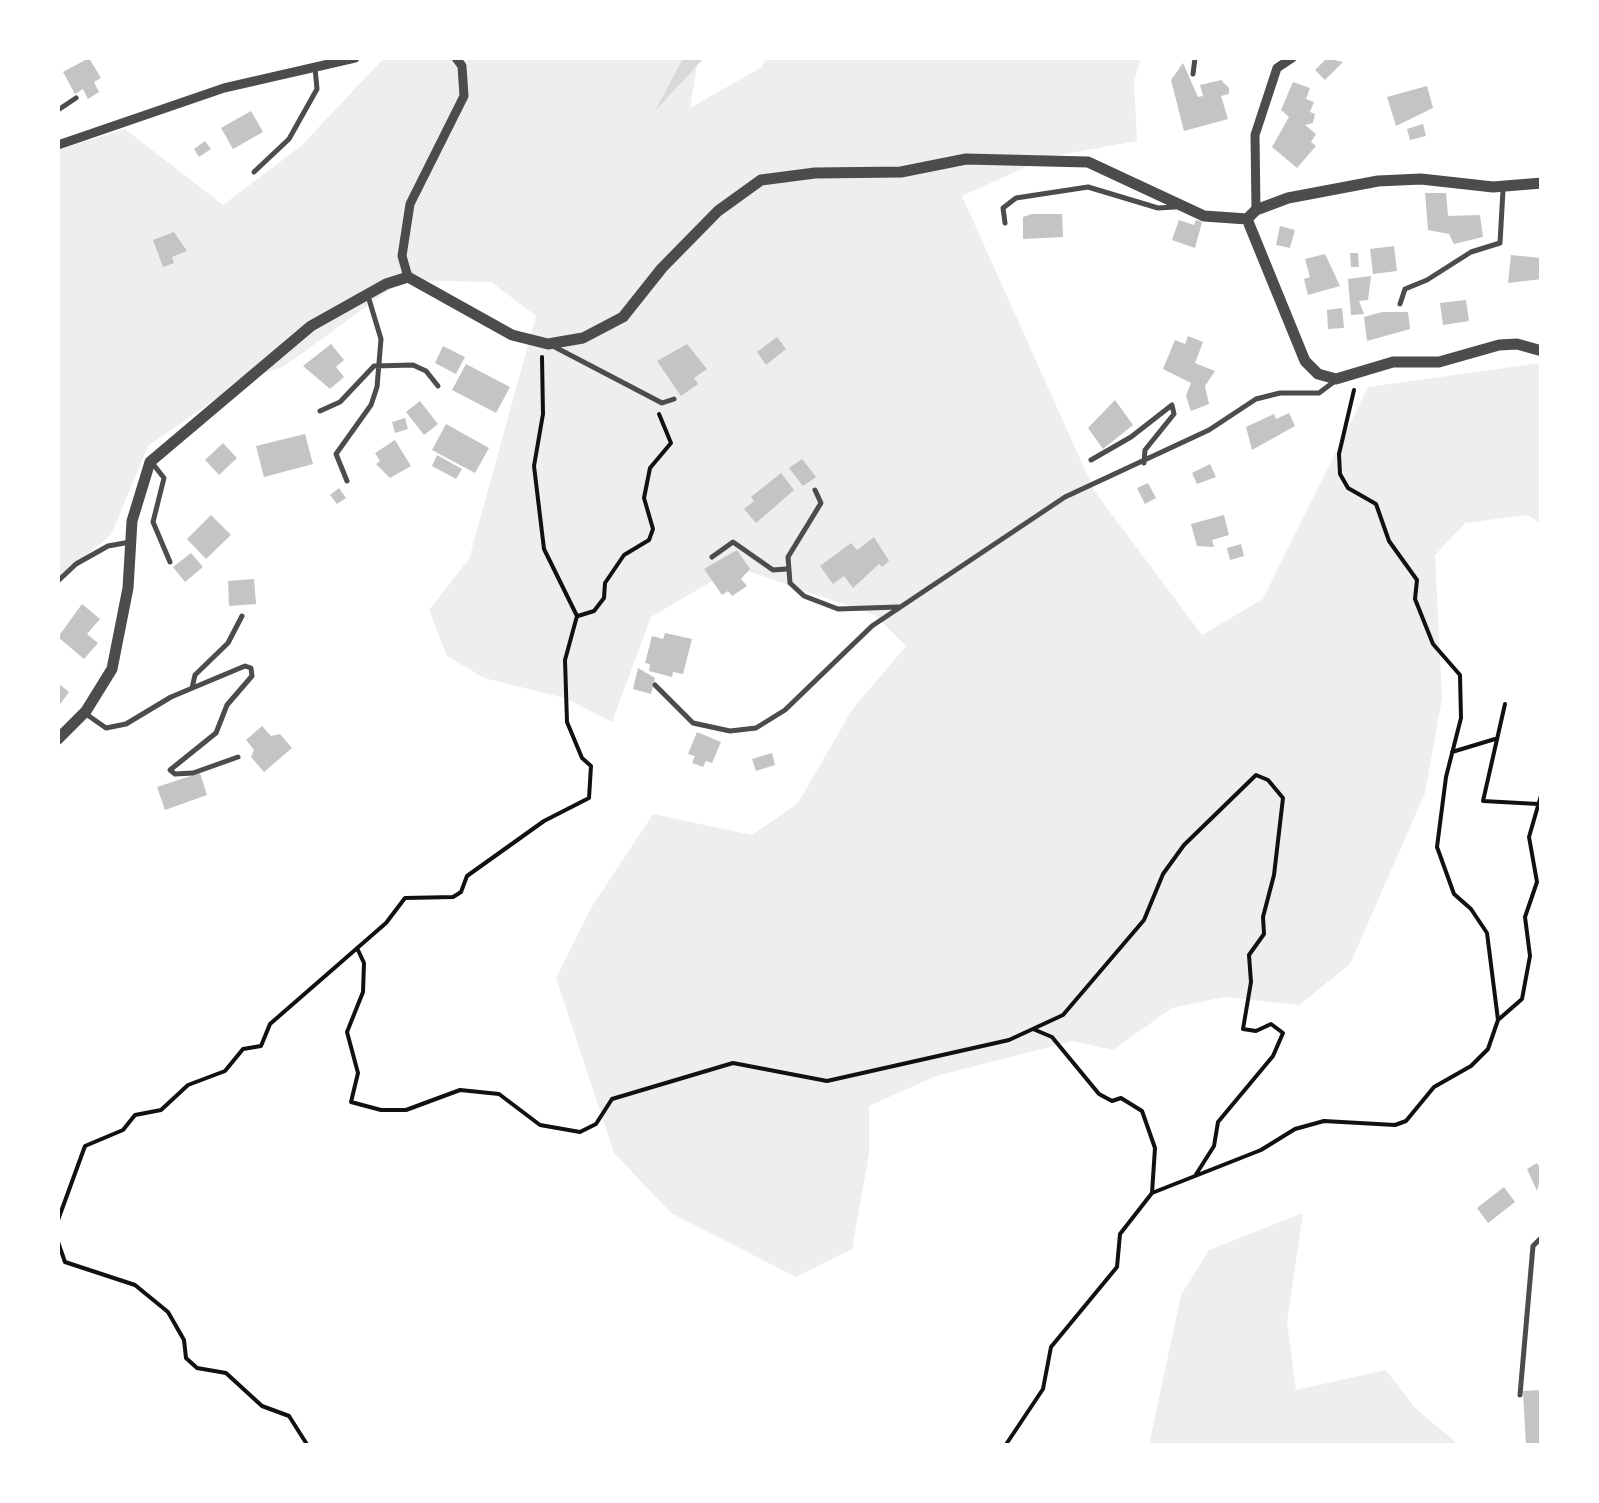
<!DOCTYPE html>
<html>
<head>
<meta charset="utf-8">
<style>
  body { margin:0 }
  #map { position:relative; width:1599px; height:1503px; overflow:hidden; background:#fff; font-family:Barlow,sans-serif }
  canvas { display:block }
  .frame { position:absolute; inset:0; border:60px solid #fff; pointer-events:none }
</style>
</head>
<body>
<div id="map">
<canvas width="1599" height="1503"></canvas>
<div class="frame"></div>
</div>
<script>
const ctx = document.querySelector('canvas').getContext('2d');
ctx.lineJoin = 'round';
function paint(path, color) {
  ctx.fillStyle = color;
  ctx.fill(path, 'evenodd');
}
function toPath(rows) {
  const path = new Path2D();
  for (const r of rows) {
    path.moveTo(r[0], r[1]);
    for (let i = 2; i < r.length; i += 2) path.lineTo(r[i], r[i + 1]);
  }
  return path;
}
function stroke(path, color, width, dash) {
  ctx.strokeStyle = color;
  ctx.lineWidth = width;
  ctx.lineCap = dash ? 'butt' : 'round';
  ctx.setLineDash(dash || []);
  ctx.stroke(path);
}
paint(toPath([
  [384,58,683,58,658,106,697,65,690,108,762,67,766,58,1141,58,1134,82,1137,141,1048,157,962,196,1095,492,1202,635,1263,599,1368,387,1541,363,1541,524,1528,515,1465,523,1435,555,1442,698,1425,793,1350,964,1299,1005,1224,997,1172,1008,1113,1050,1073,1041,936,1076,869,1106,869,1154,852,1249,796,1277,671,1213,614,1153,556,978,591,908,653,814,752,835,798,803,852,710,906,646,875,615,736,567,651,617,612,722,565,698,484,678,447,656,429,610,469,559,536,316,491,282,403,280,283,367,246,378,148,446,111,535,58,578,58,150,125,129,223,205,301,146],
  [1303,1213,1287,1322,1296,1390,1386,1370,1415,1408,1459,1445,1149,1445,1181,1295,1209,1250]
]), '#eee');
paint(toPath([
  [683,58,704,58,655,111]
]), '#d9d9d9');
paint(toPath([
  [89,58,101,78,94,82,99,92,88,99,83,89,75,94,63,72],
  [1327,58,1343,62,1325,80,1315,70],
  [1183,63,1198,97,1203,96,1200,85,1221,80,1229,88,1229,94,1221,96,1228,119,1184,131,1171,80],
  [1293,82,1310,88,1306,99,1314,102,1310,112,1315,114,1313,123,1305,125,1316,134,1311,142,1316,146,1297,168,1272,147,1289,117,1281,110],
  [1427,86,1433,108,1396,126,1387,97],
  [251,111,263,132,233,149,221,128],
  [1423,124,1426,136,1410,140,1407,129],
  [205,141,211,149,199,157,194,149],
  [1425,193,1446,193,1448,216,1480,215,1483,237,1454,244,1449,234,1428,230],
  [1032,214,1062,214,1063,237,1023,239,1023,217],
  [1179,220,1194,225,1196,220,1202,222,1195,248,1172,240],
  [1280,226,1295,230,1290,248,1276,245],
  [174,232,187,251,172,257,174,263,163,267,153,240],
  [1394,246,1397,271,1373,274,1370,249],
  [1350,253,1358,253,1359,267,1351,267],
  [1325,254,1340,286,1308,295,1304,279,1310,277,1305,259],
  [1511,255,1542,258,1542,279,1508,283],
  [1371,276,1368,300,1359,301,1364,314,1351,315,1348,279],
  [1466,300,1469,321,1443,325,1440,303],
  [1342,308,1344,328,1328,329,1327,310],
  [1382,312,1408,312,1410,329,1367,341,1364,317],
  [1188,336,1203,342,1195,363,1215,371,1205,386,1209,404,1191,411,1186,396,1191,383,1163,369,1175,340,1185,344],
  [777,337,786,349,766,365,757,352],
  [331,344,344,360,336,367,344,377,330,389,303,366],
  [687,344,707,369,694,378,698,384,681,396,657,361],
  [443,346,465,357,456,374,435,363],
  [466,364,510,387,496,413,452,390],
  [1115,400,1133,425,1103,449,1088,428],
  [420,401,438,424,424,435,406,412],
  [1289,413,1295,426,1252,450,1246,427,1274,414,1276,419],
  [405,418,408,429,395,433,392,422],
  [446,424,489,448,475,473,432,450],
  [305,434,313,464,264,477,256,446],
  [395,440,411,466,390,478,376,464,380,461,375,453],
  [223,443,237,458,219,475,205,460],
  [437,455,462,469,456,479,432,466],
  [802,459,816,477,803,486,789,468],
  [1210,464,1216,477,1197,484,1192,473],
  [781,473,794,490,756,523,744,509,754,501,751,497],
  [1148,483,1156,498,1145,504,1137,488],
  [339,488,346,498,337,504,330,495],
  [211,515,231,535,206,559,187,539],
  [1224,515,1229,535,1212,540,1214,547,1197,546,1191,524],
  [874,537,889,561,882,567,879,564,853,588,844,576,833,584,820,566,851,543,857,550],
  [1241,544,1244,556,1230,560,1227,548],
  [737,550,750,569,741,579,747,586,732,596,728,591,722,595,704,569],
  [191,553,203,567,185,582,173,567],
  [254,579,256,604,229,606,228,581],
  [82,604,100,619,87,634,98,643,84,659,58,637],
  [665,633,692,639,683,674,673,672,672,677,649,671,650,664,645,663,652,636,663,639],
  [638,668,655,678,651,694,633,689],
  [58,683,69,692,58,707],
  [262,726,271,736,280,734,292,748,264,772,251,757,254,750,246,740],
  [697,732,721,742,712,763,706,761,703,767,692,763,695,756,688,754],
  [772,753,775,765,756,771,752,759],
  [200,773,207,795,165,810,157,787],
  [1537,1163,1542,1172,1537,1191,1527,1169],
  [1504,1187,1515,1202,1488,1223,1477,1208],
  [1542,1390,1542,1446,1526,1446,1523,1391]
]), '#c4c4c4');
stroke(toPath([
  [1354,390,1339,454,1340,474,1348,488,1376,504,1389,541,1417,580,1415,599,1433,644,1460,675,1461,718,1446,777,1437,847,1454,894,1471,909,1487,933,1498,1020],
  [578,616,594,611,604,598,605,583,624,555,649,540,653,529,644,498,650,468,671,443,659,414],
  [1505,704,1483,801,1538,804],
  [1452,752,1495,739],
  [357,948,364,963,363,992,347,1032,358,1073,351,1102,381,1110,406,1110,460,1090,499,1094,540,1125,580,1132,596,1124,612,1099,733,1063,827,1081,1009,1040,1063,1015,1144,920,1163,874,1184,845,1256,775,1268,780,1283,798,1274,875,1263,917,1264,934,1249,955,1251,982,1243,1029,1256,1031,1271,1024,1283,1033,1273,1056,1218,1122,1214,1146,1195,1176],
  [1033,1029,1052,1037,1099,1094,1112,1101,1121,1098,1142,1111,1155,1148,1152,1193],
  [58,1220,85,1146,123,1130,135,1115,161,1110,188,1085,225,1071,243,1049,261,1046,270,1024,386,923,405,898,453,897,461,892,467,876,544,821,589,798,591,766,582,758,567,722,565,660,577,616,544,549,534,466,543,414,542,357],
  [58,1242,65,1262,135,1285,168,1312,184,1340,186,1358,197,1368,226,1373,262,1406,289,1416,308,1446],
  [1005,1446,1043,1389,1051,1347,1117,1267,1120,1234,1152,1193,1261,1150,1295,1129,1324,1121,1395,1125,1406,1121,1434,1087,1471,1066,1488,1049,1498,1020,1522,999,1530,956,1525,917,1537,882,1529,837,1542,792]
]), '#111', 4);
stroke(toPath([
  [1193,74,1195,58],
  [58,110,76,98],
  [254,172,289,139,317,89,315,68],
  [1005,223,1003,208,1016,198,1088,187,1158,208,1175,207],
  [1400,304,1405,289,1427,280,1471,252,1500,243,1503,190],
  [551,345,662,403,674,399],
  [320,411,340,402,374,366,413,365,426,371,438,386],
  [1091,460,1131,437,1172,405,1174,414,1145,450,1144,463],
  [153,464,164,478,153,522,170,562],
  [347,481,336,454,371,405,377,387,381,339,368,296],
  [815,490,821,503,788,557,790,583,804,596,838,609,898,607],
  [712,557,733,542,773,570,786,569],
  [58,581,76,564,108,546,130,542],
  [655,685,693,723,730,731,756,728,785,710,872,626,1065,497,1209,430,1256,399,1280,393,1319,393,1335,381],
  [192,688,195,675,228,643,242,616],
  [86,714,106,728,126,724,171,697,245,666,251,668,252,676,227,705,216,733,170,770,175,774,193,773,238,757],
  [1520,1395,1533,1246,1542,1237]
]), '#4c4c4c', 5);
stroke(toPath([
  [58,145,224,88,355,58],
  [1256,210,1255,135,1277,68,1292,58],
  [408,277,402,256,410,204,464,96,462,66,456,58]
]), '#4c4c4c', 9);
stroke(toPath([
  [1247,219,1305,361,1318,374,1336,379,1393,362,1439,362,1499,345,1517,344,1542,351],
  [1247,219,1256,210,1288,198,1378,181,1421,179,1493,187,1542,183],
  [58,739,86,711,112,669,128,588,132,521,150,462,311,326,386,284,408,277,512,335,548,344,583,338,623,317,662,268,718,211,761,180,815,173,901,172,966,159,1088,162,1204,216,1247,219]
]), '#4c4c4c', 11);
</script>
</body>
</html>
